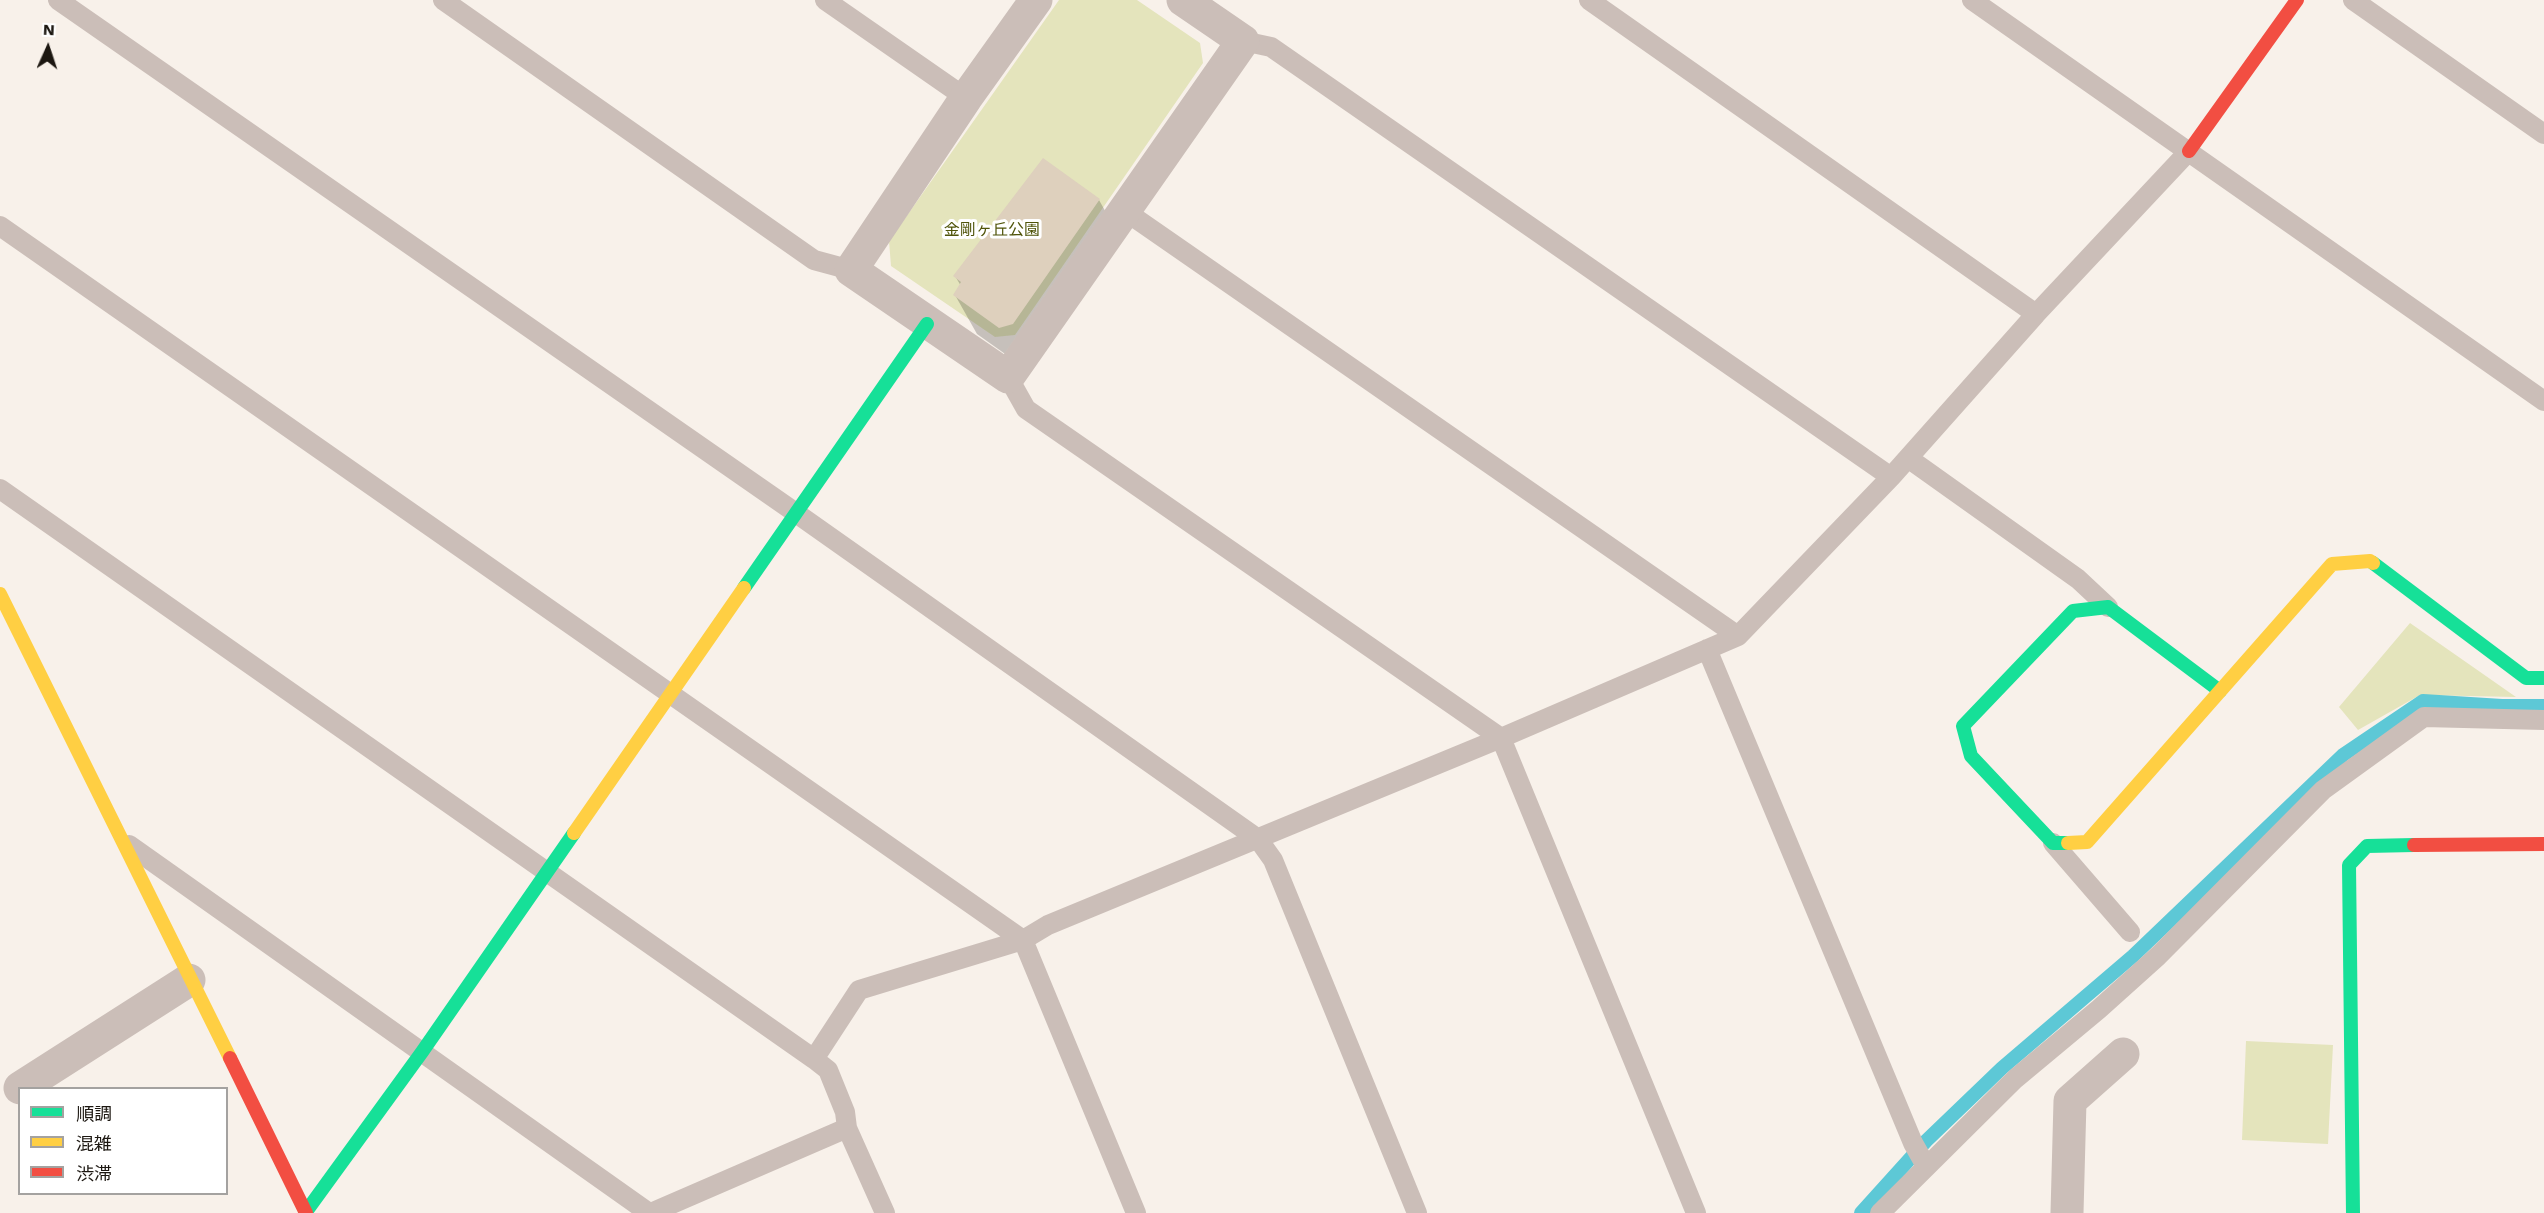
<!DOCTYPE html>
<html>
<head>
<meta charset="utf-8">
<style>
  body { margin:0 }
  #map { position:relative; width:2544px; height:1213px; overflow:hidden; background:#f8f1ea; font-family:"Work Sans","Noto Sans JP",sans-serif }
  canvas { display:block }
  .legend { position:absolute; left:18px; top:1087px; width:210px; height:108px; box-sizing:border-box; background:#fff; border:2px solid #a4a2a0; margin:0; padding:8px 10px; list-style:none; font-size:18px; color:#1c1711 }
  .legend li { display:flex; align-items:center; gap:12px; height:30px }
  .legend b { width:30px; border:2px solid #a4a2a0 }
  .north { position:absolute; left:18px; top:18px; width:60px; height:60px; -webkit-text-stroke:4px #fff; paint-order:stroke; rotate:3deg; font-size:16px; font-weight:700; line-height:24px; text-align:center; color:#1c1711 }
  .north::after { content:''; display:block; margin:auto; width:21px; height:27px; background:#1c1711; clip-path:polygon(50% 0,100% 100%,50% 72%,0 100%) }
</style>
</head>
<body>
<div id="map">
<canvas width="2544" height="1213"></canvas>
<ul class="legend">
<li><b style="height:8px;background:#16e098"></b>順調</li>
<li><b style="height:8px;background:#ffcf43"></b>混雑</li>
<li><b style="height:8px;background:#f24e42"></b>渋滞</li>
</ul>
<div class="north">N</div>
</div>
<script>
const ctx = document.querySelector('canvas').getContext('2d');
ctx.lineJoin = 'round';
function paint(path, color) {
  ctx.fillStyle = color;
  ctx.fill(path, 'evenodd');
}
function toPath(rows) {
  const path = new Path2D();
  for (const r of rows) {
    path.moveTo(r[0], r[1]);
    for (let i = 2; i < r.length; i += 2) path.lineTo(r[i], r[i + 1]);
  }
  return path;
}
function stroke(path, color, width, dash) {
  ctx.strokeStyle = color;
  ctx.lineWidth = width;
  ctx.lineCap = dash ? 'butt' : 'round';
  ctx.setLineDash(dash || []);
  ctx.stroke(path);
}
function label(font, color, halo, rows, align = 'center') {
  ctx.font = font + ' "Work Sans","Noto Sans JP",sans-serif';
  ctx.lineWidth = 6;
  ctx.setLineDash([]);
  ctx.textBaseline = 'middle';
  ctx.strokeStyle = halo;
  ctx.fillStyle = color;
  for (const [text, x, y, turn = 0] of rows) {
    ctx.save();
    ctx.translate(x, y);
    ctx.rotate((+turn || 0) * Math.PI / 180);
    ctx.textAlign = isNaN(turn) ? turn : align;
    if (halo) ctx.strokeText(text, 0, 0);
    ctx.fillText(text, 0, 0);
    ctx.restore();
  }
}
paint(toPath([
  [1059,0,1137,0,1200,43,1203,63,1015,335,995,337,891,266,889,241],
  [2410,623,2516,697,2420,695,2358,730,2339,707],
  [2246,1041,2333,1045,2328,1144,2242,1140]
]), '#e4e4bc');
paint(toPath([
  [1099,200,1121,239,1022,366,977,334,955,295,961,286,955,276]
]), '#0003');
stroke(toPath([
  [1861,1213,1926,1141,2002,1068,2133,956,2343,755,2423,701,2502,706,2544,706]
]), '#5dc8d6', 14);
paint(toPath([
  [1043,158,1100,199,1013,324,999,328,953,295,961,282,953,276]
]), '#ded0bd');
stroke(toPath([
  [58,0,796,513,1258,839,1273,860,1417,1213],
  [443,0,814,260,851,270],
  [825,0,966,98],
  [1589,0,2036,314],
  [1972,0,2544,401],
  [2353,0,2544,134],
  [1243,41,1271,47,1891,477],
  [1125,211,1738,636],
  [0,226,1023,940,1136,1213],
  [1008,377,1026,409,1501,738,1696,1213],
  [1908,458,2078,579,2108,607],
  [0,489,814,1059],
  [1707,649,1913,1143,1926,1166],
  [2053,843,2130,932],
  [129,845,649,1213],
  [847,1128,885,1213],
  [651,1213,847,1128,845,1112,828,1070,814,1059,859,990,1023,940,1048,925,1501,738,1738,636,1891,477,2036,314,2189,151],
  [1880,1213,2015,1079,2099,1009,2158,956,2323,790,2424,717,2544,720]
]), '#cbbeb8', 20);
stroke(toPath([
  [1036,0,966,98,851,270,1008,377,1243,41,1183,0],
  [20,1088,189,980],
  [2067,1213,2070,1101,2123,1054]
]), '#cbbeb8', 33);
stroke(toPath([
  [2373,563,2526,678,2544,678],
  [744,588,927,324],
  [2068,843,2053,843,1971,756,1963,726,2073,611,2108,607,2220,691],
  [305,1213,422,1052,574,833],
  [2353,1213,2349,865,2367,846,2414,845]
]), '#16e098', 14);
stroke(toPath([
  [0,594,230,1058],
  [574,833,744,588],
  [2068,843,2087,842,2332,564,2370,561,2373,563]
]), '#ffcf43', 14);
stroke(toPath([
  [2189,151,2297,0],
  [2414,845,2544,844],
  [230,1058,306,1213]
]), '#f24e42', 14);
label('16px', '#50540a', '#fff', [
  ["金剛ヶ丘公園",992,230]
]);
</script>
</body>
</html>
